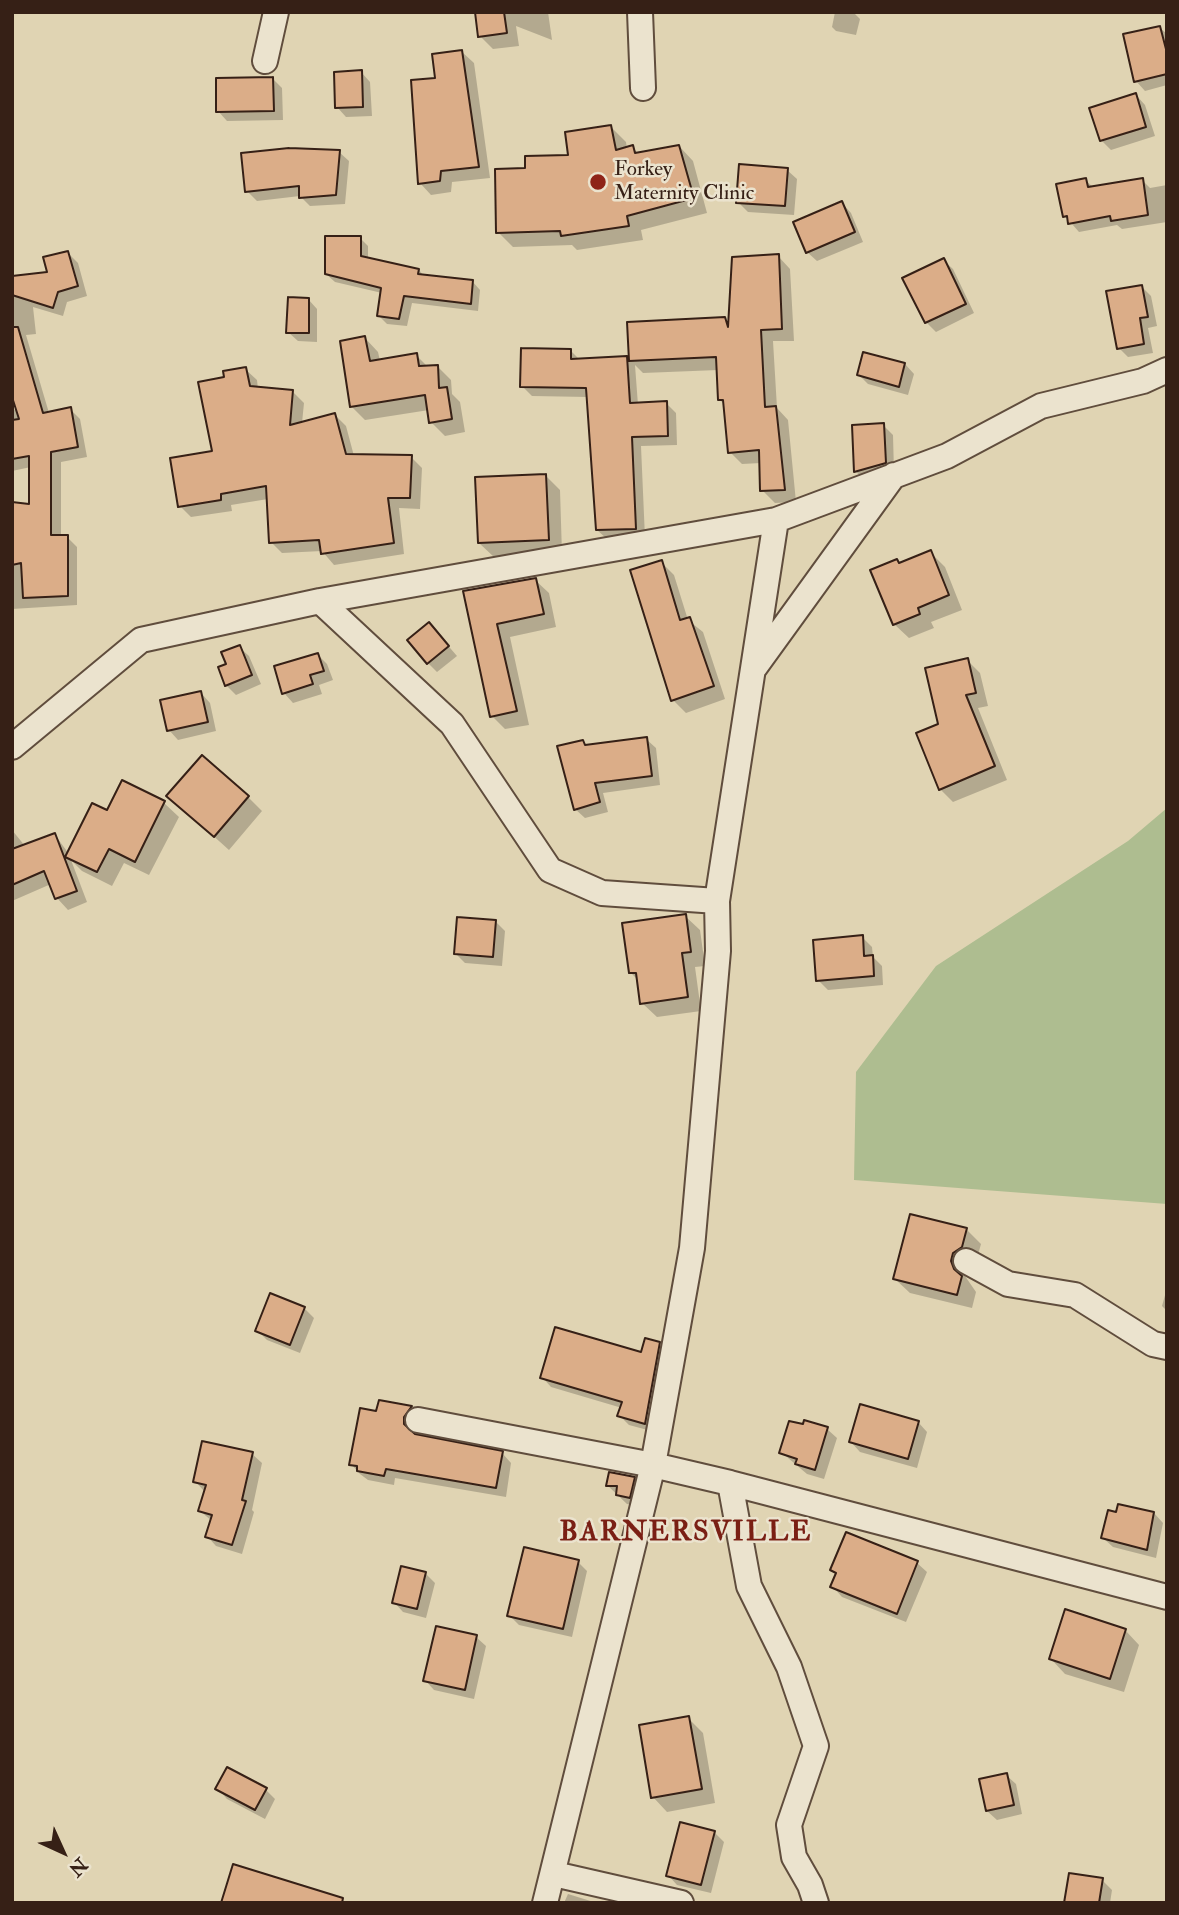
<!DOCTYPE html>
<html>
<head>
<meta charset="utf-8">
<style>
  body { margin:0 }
  #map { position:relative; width:1179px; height:1915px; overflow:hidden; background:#e0d4b3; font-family:"IM FELL Double Pica",serif }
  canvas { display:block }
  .frame { position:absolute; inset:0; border:14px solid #362016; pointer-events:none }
  .north { position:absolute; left:28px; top:1817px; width:70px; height:70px; -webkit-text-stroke:5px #ebe3ce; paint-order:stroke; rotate:135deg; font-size:19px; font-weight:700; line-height:28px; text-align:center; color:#362016 }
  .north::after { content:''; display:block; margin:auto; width:24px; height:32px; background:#362016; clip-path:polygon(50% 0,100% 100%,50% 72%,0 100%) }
</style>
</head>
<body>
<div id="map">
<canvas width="1179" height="1915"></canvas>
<div class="frame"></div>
<div class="north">N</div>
</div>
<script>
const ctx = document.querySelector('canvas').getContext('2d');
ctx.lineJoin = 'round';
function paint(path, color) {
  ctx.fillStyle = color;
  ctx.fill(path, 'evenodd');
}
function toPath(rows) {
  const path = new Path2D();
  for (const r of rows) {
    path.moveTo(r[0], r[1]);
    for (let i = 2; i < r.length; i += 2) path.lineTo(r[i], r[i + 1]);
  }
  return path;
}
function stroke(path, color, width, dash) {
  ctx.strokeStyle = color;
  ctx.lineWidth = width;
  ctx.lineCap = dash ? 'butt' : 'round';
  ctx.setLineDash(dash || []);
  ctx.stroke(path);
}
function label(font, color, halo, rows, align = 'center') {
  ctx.font = font + ' "IM FELL Double Pica",serif';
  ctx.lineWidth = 5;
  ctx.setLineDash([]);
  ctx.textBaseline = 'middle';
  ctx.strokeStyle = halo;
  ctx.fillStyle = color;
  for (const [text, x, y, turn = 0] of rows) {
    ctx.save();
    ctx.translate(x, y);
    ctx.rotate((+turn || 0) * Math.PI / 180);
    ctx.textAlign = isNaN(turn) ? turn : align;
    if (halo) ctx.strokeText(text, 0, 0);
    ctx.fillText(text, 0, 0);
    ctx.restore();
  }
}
paint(toPath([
  [1167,808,1167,1204,854,1180,856,1072,936,966,1128,841]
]), '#aebd90');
paint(toPath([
  [477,12,548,12,552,40,516,26,519,46,493,49,480,36],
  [835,12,855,14,860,19,856,35,836,31,832,27],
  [1160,28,1167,34,1167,85,1145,91,1136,81],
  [462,52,474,63,490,178,452,182,451,192,431,195,420,183],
  [361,72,370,82,372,116,346,117,337,107],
  [273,79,282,88,283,120,227,121,218,111],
  [1136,95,1145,105,1155,136,1111,150,1101,140],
  [611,127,626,142,627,149,632,147,639,154,679,146,693,161,707,213,641,230,643,240,577,250,572,245,513,247,498,232,527,169,570,157],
  [339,152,349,161,345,204,310,206,300,196,257,201,247,191],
  [787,170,797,179,794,215,748,212,738,202],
  [1085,180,1093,187,1142,180,1150,188,1167,185,1167,222,1122,229,1117,225,1079,232,1065,216],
  [842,203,851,213,863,242,817,261,807,252],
  [360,238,368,246,368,260,419,270,424,276,472,281,480,290,478,311,412,303,407,326,387,324,379,316,382,293,335,282,326,274],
  [68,253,78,263,87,296,67,302,63,316,33,307,36,334,26,335,49,413,70,409,80,419,87,457,61,462,61,537,67,537,77,547,77,605,12,609,12,509,31,506,31,467,12,471,12,410,18,409,12,390,12,278,49,274],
  [778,256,790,269,794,341,773,341,777,408,788,420,796,502,775,503,762,490,761,463,742,464,730,452,725,405,720,400,718,370,643,373,635,365,638,405,666,403,676,413,677,445,641,446,645,538,607,539,597,530,588,397,532,396,522,386,570,350,580,360,626,357,631,362,629,324,724,319,729,324],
  [943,260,953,269,974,313,936,332,926,322],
  [1142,287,1151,296,1157,326,1148,328,1153,353,1128,357,1119,348],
  [308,299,317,309,317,342,298,341,288,332],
  [365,338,378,352,380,361,416,355,428,367,438,367,451,380,452,394,460,402,465,432,445,436,431,422,429,410,365,420,352,407],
  [905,364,914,374,908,395,868,384,859,375],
  [245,369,257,380,258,389,293,392,304,403,302,423,335,415,346,426,354,456,411,457,422,468,420,509,399,508,404,554,334,565,322,551,282,553,271,542,268,499,231,505,232,511,191,517,180,506,214,452,226,378],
  [883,425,893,435,894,472,865,480,855,471],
  [545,475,560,490,562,554,494,557,479,543],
  [930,552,945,567,962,610,931,622,934,628,909,638,894,624,900,565],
  [661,562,674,575,688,620,703,632,725,699,686,713,673,700],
  [535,580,549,593,556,627,510,637,529,725,505,729,492,716,465,592],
  [438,634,457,656,437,672,428,663],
  [239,647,249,656,261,684,236,695,226,685,228,665],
  [318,655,327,664,333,680,319,685,322,694,293,703,284,693],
  [967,660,980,673,988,706,978,708,1007,780,953,802,940,789,940,725],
  [201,693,210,703,216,731,178,740,169,730],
  [646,739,656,748,660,785,603,793,608,812,585,818,575,809,583,742,588,746],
  [169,796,248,797,262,811,229,850],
  [164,803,179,817,149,875,124,863,112,886,82,871,71,860,87,902,68,910,57,898,51,884,12,901,12,830,25,846,55,835,69,854,107,813],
  [685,916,700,930,705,966,695,967,701,1011,657,1017,642,1003,639,981,631,973],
  [496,922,505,931,502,966,465,963,456,954],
  [862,937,872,947,873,957,882,966,883,985,828,990,818,980],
  [966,1229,981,1244,976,1262,968,1268,965,1276,976,1292,972,1308,910,1293,895,1279],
  [1167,1288,1167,1311,1162,1306],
  [304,1308,314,1318,300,1353,267,1340,257,1330],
  [659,1344,669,1354,655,1432,629,1425,619,1415,622,1408,551,1387,542,1377,642,1354],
  [380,1402,412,1408,421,1417,412,1427,413,1435,502,1453,511,1463,506,1497,395,1478,394,1485,368,1480,360,1474,351,1464,378,1413],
  [405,1412,410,1412,399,1424],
  [918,1422,927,1432,917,1468,860,1452,851,1442],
  [827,1429,837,1438,824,1479,807,1474,781,1452],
  [252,1454,262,1463,252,1510,254,1512,242,1554,216,1546,207,1536,212,1521,200,1511,204,1491,195,1481],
  [634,1478,643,1488,639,1506,627,1504,607,1485],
  [1154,1513,1163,1523,1156,1558,1113,1547,1103,1538],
  [847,1534,917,1563,927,1572,906,1622,842,1597,833,1587,837,1575,832,1570],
  [578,1562,587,1571,572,1637,519,1625,509,1615],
  [425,1573,435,1583,426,1618,403,1612,394,1602],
  [1125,1630,1139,1645,1124,1692,1065,1674,1051,1659],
  [476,1637,486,1646,474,1699,434,1690,425,1680],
  [688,1718,703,1733,715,1803,667,1812,653,1797],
  [1006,1775,1016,1784,1022,1814,997,1820,987,1811],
  [218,1789,266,1790,275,1799,265,1819,227,1799],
  [715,1833,724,1842,711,1893,677,1885,668,1875],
  [1102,1880,1112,1890,1110,1903,1068,1903],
  [568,1894,597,1903,564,1903]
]), '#0003');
const building = toPath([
  [475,12,504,12,507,33,478,37,475,12],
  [1160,26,1167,53,1167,74,1134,82,1123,34,1160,26],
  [462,50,479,167,441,171,440,181,418,184,411,80,435,78,432,54,462,50],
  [362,70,363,107,335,108,334,72,362,70],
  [273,77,274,111,216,112,216,78,273,77],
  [1136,93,1146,127,1100,141,1089,108,1136,93],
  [611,125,616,150,633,145,635,153,679,145,694,198,627,216,629,226,561,236,560,231,496,233,495,169,525,168,525,156,568,155,565,132,611,125],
  [289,148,340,150,336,195,299,198,299,186,245,192,241,153,289,148],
  [739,164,788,168,785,206,736,203,739,164],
  [1086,178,1088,187,1143,178,1148,215,1111,221,1110,216,1068,224,1067,216,1063,217,1056,184,1086,178],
  [842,201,855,232,806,253,793,222,842,201],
  [325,236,361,236,361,256,419,269,418,274,473,280,471,304,404,296,399,319,377,316,381,288,325,274,325,236],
  [68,251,78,286,58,292,53,308,12,295,12,276,47,272,43,257,68,251],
  [779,254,782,329,761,330,765,407,776,406,785,490,760,491,759,450,728,453,723,400,718,400,716,357,629,361,627,322,725,317,728,327,732,257,779,254],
  [944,258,966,304,925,323,902,278,944,258],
  [1142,285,1148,317,1140,318,1144,344,1117,349,1106,291,1142,285],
  [288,297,309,298,309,333,286,333,288,297],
  [12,327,18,327,43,413,71,407,78,447,51,452,51,535,68,535,68,596,23,598,21,563,12,565,12,502,29,504,29,456,12,459,12,420,19,419,12,397,12,327],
  [365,336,370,361,417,353,419,366,438,365,439,388,447,387,452,419,429,423,425,395,350,407,340,341,365,336],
  [521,348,571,349,571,359,627,356,630,403,667,401,668,436,632,437,636,529,596,530,586,388,520,387,521,348],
  [863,352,905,363,899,387,857,375,863,352],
  [246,367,250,386,293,390,290,425,335,413,346,454,412,455,410,498,388,498,394,543,321,554,319,540,269,543,266,486,221,494,221,500,178,507,170,458,212,451,198,382,224,377,223,371,246,367],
  [884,423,886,463,854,472,852,425,884,423],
  [546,474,549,540,478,543,475,477,546,474],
  [931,550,949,595,918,608,920,614,893,625,870,570,897,559,899,563,931,550],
  [662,560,680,620,690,617,714,686,671,701,630,570,662,560],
  [536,578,544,614,497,624,517,711,490,717,463,591,536,578],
  [429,622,449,646,427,664,407,640,429,622],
  [240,645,252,675,225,686,218,667,226,664,221,652,240,645],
  [318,653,324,671,310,675,313,684,282,694,274,666,318,653],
  [968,658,976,693,966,695,995,766,939,790,916,733,938,724,925,668,968,658],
  [201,691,208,722,167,731,160,700,201,691],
  [647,737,652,776,595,783,600,802,574,810,557,746,583,740,585,745,647,737],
  [202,755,249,796,214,837,166,796,202,755],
  [122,780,165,801,135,862,109,849,97,872,65,857,92,803,107,810,122,780],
  [55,833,77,891,55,899,44,871,12,885,12,849,55,833],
  [686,914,691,952,682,953,688,997,640,1004,636,973,629,973,622,923,686,914],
  [457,917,496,920,493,957,454,954,457,917],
  [863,935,864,956,873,955,874,976,816,981,813,940,863,935],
  [910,1214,967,1228,962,1247,953,1253,951,1261,954,1269,962,1276,957,1295,893,1279,910,1214],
  [270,1293,305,1307,290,1345,255,1331,270,1293],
  [555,1327,641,1352,645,1338,660,1342,645,1424,617,1416,622,1402,540,1378,555,1327],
  [379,1400,412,1406,404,1417,404,1424,415,1434,503,1451,496,1488,386,1469,384,1476,357,1471,357,1466,349,1465,360,1408,376,1411,379,1400],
  [860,1404,919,1421,908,1459,849,1442,860,1404],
  [804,1420,828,1427,815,1470,795,1464,797,1459,779,1453,789,1421,803,1424,804,1420],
  [202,1441,253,1452,242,1500,246,1501,232,1545,205,1537,212,1515,198,1511,206,1485,193,1482,202,1441],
  [609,1472,635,1477,630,1498,616,1495,617,1486,606,1486,609,1472],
  [1118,1504,1154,1512,1147,1550,1101,1538,1108,1510,1116,1512,1118,1504],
  [846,1532,918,1561,897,1614,830,1587,836,1573,830,1570,846,1532],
  [524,1547,579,1560,563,1629,507,1616,524,1547],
  [401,1566,426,1572,417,1609,392,1603,401,1566],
  [1065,1609,1126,1629,1110,1679,1049,1659,1065,1609],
  [436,1626,477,1635,465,1690,423,1681,436,1626],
  [689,1716,702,1789,651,1798,639,1725,689,1716],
  [227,1767,267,1788,255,1810,215,1789,227,1767],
  [1007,1773,1014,1805,986,1811,979,1779,1007,1773],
  [680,1822,715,1831,701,1885,666,1876,680,1822],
  [233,1864,343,1898,342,1903,221,1903,233,1864],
  [1069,1873,1103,1878,1099,1903,1064,1903,1069,1873]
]);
paint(building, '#dbad88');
stroke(building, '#362016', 2);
const street = toPath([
  [640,12,643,88],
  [265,61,276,12],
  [320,601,452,724,550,870,602,893,717,901],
  [755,667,894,475],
  [12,747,141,640,320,601,776,520,947,456,1041,406,1143,381,1167,370],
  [966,1261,1008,1284,1075,1295,1153,1344,1167,1347],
  [418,1420,653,1465,730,1483,749,1586,789,1667,816,1746,789,1825,794,1857,810,1885,816,1903],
  [730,1483,1167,1597],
  [554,1874,681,1903],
  [545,1903,653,1465,692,1248,718,951,717,901,776,520]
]);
stroke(street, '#604d3d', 28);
stroke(street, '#ebe3ce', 24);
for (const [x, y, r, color] of [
  [598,182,9,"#8f2418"]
]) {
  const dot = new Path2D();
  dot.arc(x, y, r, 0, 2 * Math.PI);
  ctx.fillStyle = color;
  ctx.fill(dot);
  stroke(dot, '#ebe3ce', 2.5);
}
label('21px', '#362016', '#ebe3ce', [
  ["Forkey",614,170],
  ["Maternity Clinic",614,194]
], 'left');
ctx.letterSpacing = '2px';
label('bold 28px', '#7a1f14', '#ebe3ce', [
  ["BARNERSVILLE",686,1534]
]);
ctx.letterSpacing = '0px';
</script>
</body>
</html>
